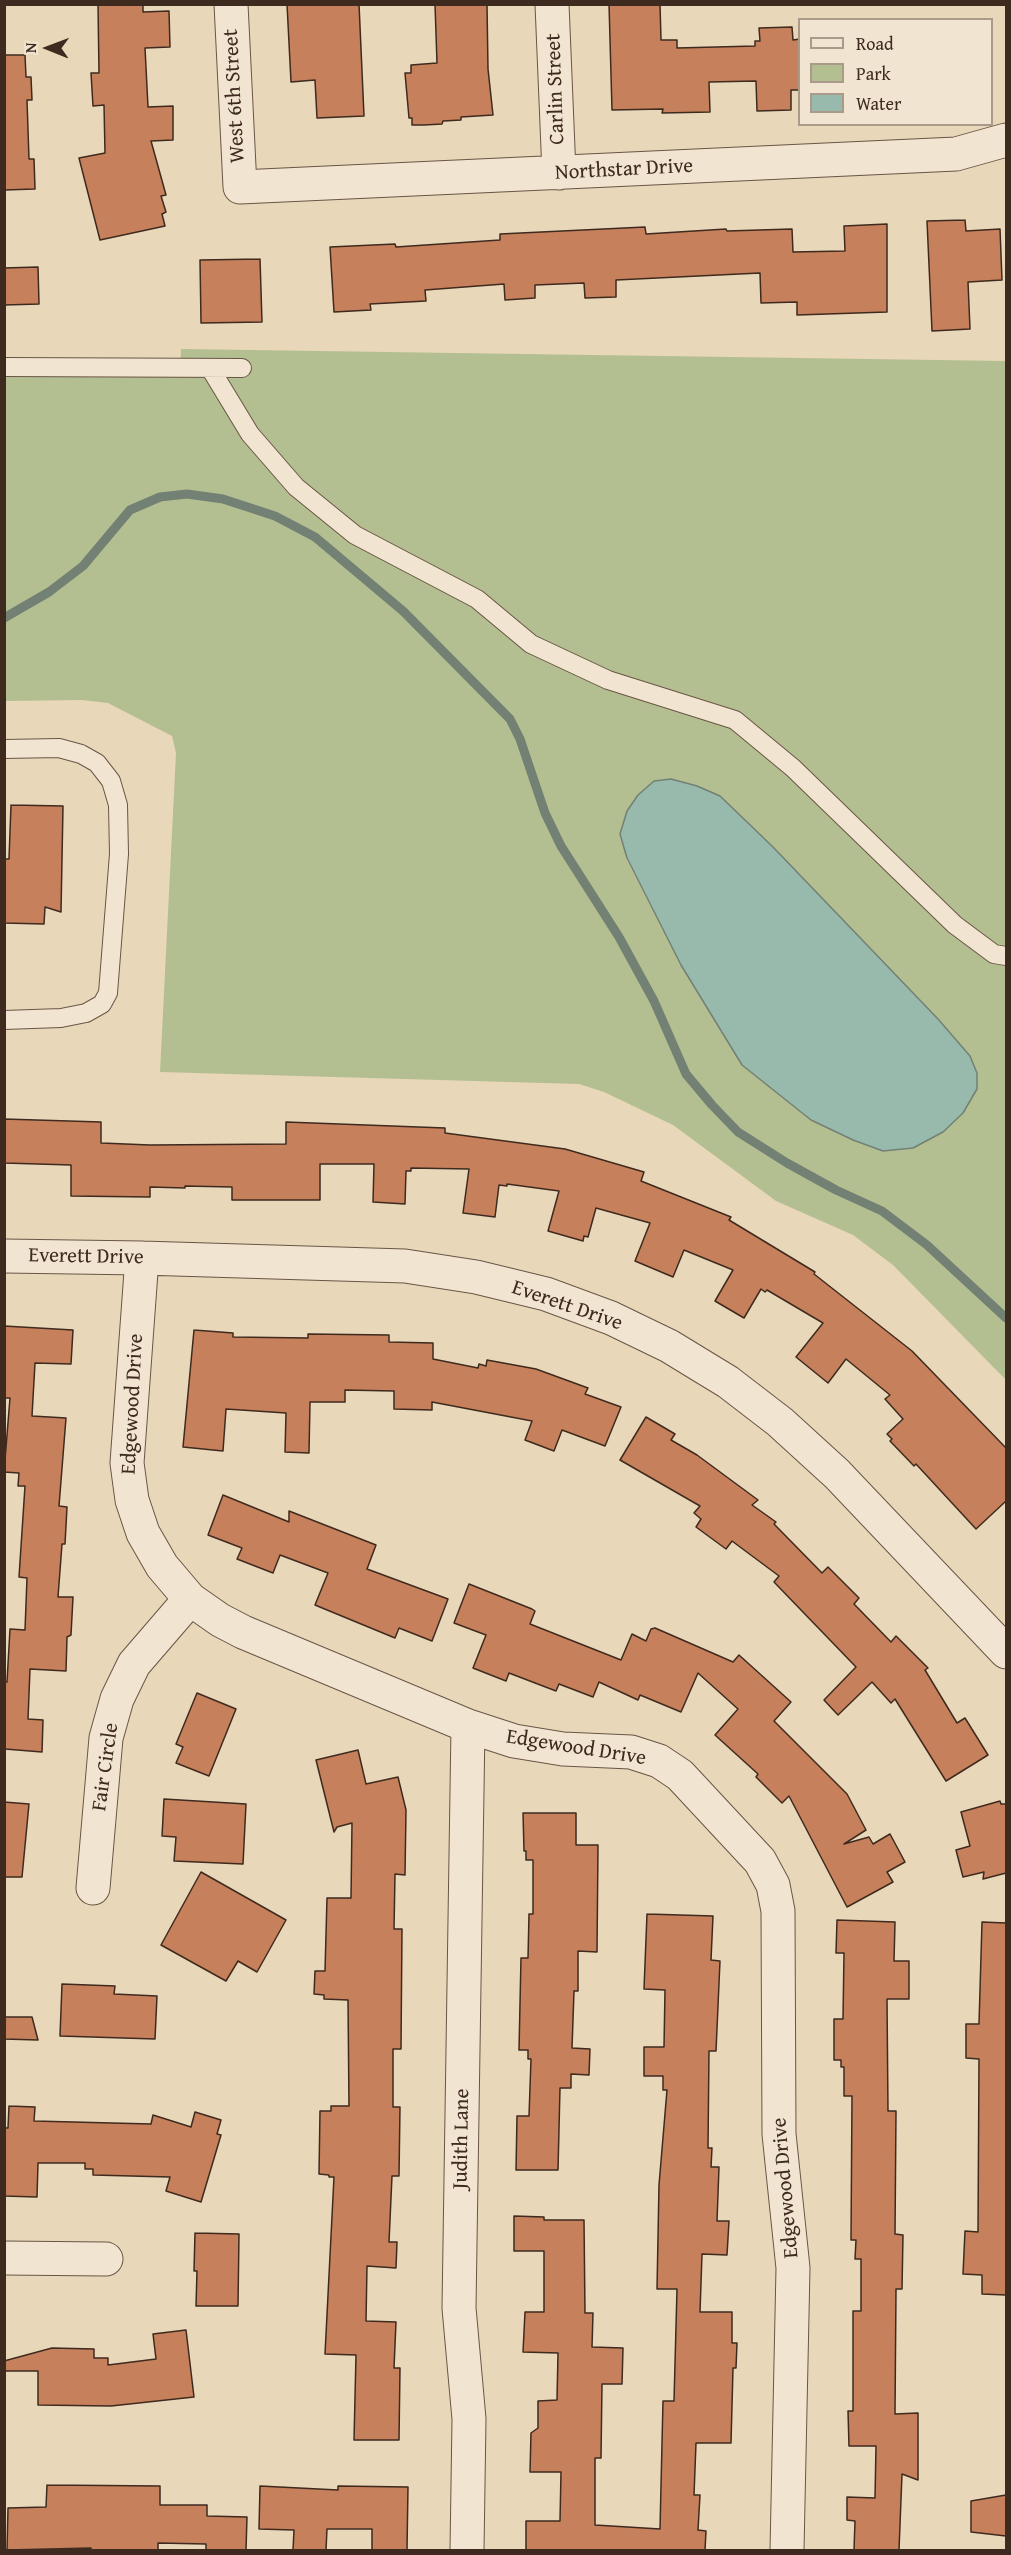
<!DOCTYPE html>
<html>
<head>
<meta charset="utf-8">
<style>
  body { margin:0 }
  #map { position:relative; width:1011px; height:2555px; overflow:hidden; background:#e9d7b9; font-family:"Gentium Book Plus",serif }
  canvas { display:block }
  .frame { position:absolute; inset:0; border:6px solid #3e2a1e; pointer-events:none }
  .legend { position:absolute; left:798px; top:18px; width:195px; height:108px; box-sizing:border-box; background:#f1e5d2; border:2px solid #a99a8a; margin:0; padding:8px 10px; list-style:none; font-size:18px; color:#3e2a1e }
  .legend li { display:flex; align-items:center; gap:12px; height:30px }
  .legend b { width:30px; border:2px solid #a99a8a }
  .north { position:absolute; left:18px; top:18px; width:60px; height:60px; -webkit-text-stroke:4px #f1e5d2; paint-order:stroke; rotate:271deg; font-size:16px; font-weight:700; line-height:24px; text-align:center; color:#3e2a1e }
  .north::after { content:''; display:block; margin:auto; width:21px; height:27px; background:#3e2a1e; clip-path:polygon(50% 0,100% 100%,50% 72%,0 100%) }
</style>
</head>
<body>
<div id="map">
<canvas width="1011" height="2555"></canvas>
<div class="frame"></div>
<ul class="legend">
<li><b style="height:8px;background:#f1e5d2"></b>Road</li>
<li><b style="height:16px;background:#b4bf91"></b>Park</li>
<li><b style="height:16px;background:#97baad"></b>Water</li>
</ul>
<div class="north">N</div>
</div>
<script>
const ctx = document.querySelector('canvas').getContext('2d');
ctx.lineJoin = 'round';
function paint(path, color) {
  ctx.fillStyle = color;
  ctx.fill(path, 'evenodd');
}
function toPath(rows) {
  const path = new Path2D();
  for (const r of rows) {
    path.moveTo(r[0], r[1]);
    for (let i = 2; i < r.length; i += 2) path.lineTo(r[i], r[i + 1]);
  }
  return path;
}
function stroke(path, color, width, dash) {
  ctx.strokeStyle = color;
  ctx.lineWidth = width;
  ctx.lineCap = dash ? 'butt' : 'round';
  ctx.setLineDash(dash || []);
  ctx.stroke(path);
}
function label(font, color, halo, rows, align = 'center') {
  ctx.font = font + ' "Gentium Book Plus",serif';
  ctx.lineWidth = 4.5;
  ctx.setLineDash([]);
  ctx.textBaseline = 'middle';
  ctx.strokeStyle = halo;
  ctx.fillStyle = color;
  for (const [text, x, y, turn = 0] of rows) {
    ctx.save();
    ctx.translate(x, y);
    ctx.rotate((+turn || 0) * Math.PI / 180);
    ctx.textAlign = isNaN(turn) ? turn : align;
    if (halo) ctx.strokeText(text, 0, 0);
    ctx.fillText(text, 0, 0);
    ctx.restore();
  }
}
paint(toPath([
  [181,349,1006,361,1006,1380,893,1265,853,1235,776,1201,673,1125,604,1092,579,1084,160,1072,176,753,172,736,108,703,82,700,5,701,4,373,180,375],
  [626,858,943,1132,913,1148,883,1151,765,1082,742,1065,681,965]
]), '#b4bf91');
const water = toPath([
  [671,779,697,786,720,796,773,847,938,1019,970,1056,977,1073,977,1089,963,1113,943,1132,913,1148,883,1151,853,1140,811,1120,742,1065,681,965,627,858,620,834,627,811,638,795,654,781,671,779]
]);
paint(water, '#97baad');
stroke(water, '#738074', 1.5);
stroke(toPath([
  [4,618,49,592,83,566,130,510,160,497,187,494,223,499,275,516,315,537,403,611,510,719,520,739,545,813,561,846,619,937,654,1001,686,1074,712,1105,738,1132,787,1163,836,1190,882,1211,927,1245,1006,1318]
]), '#738074', 9);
const building = toPath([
  [98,4,143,4,143,12,169,11,170,47,145,48,148,107,173,106,173,140,151,141,166,195,161,196,166,212,162,214,165,226,100,240,79,158,105,153,104,105,93,106,91,73,99,73,98,4],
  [287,4,359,4,364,116,317,118,315,80,291,82,287,4],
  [435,4,487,4,488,69,493,115,461,117,461,120,443,121,442,124,424,125,412,125,412,118,409,118,405,73,411,73,411,65,437,63,435,4],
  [609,4,660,4,661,40,677,40,677,48,755,46,755,41,760,41,759,28,792,27,793,40,800,39,800,90,791,90,791,110,757,111,756,81,709,82,710,112,662,113,663,109,612,110,609,4],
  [4,55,25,55,26,77,31,77,32,100,27,100,29,159,34,159,35,189,4,190,4,55],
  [965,220,966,231,1000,229,1002,280,968,282,970,329,932,331,927,221,965,220],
  [887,224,887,312,797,315,797,302,761,303,760,273,616,280,616,297,585,298,584,283,535,285,535,298,505,300,504,284,425,290,426,301,370,304,371,310,334,312,330,247,395,244,396,247,500,240,500,234,645,227,646,234,726,229,727,231,792,229,793,252,845,251,844,226,887,224],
  [260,259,262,322,201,323,200,260,260,259],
  [38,267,39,304,4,305,4,268,38,267],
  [11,805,63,806,61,912,45,907,44,924,4,923,4,859,9,859,11,805],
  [4,1119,101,1122,101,1143,150,1145,286,1144,286,1122,445,1128,445,1133,565,1149,644,1172,641,1181,731,1217,729,1220,815,1272,814,1274,912,1351,1006,1448,1006,1501,976,1529,916,1464,914,1466,890,1441,892,1439,887,1434,903,1419,885,1399,890,1395,846,1359,828,1383,796,1357,823,1323,767,1290,765,1292,761,1289,744,1318,715,1301,733,1270,684,1250,673,1277,635,1261,650,1223,596,1208,588,1237,584,1236,583,1241,548,1231,559,1191,507,1184,507,1186,499,1185,495,1217,463,1213,469,1169,411,1168,411,1171,406,1171,405,1204,373,1202,374,1164,320,1164,320,1200,232,1200,232,1187,185,1186,185,1188,150,1187,150,1197,71,1196,71,1165,4,1163,4,1119],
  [4,1326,73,1330,71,1364,35,1363,32,1416,66,1418,59,1506,67,1507,65,1544,62,1544,58,1597,73,1597,71,1635,67,1637,66,1671,30,1669,28,1719,43,1720,42,1752,5,1749,4,1682,7,1682,10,1629,25,1630,27,1578,19,1577,25,1486,18,1486,19,1473,4,1472,10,1398,4,1398,4,1326],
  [194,1330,233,1333,233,1337,308,1338,308,1334,389,1335,389,1342,433,1343,433,1359,478,1368,479,1364,486,1366,487,1360,536,1369,588,1388,585,1394,621,1407,605,1446,562,1430,554,1451,525,1440,532,1421,432,1402,432,1410,394,1409,394,1391,345,1390,345,1402,310,1402,309,1453,285,1452,286,1413,226,1409,223,1451,183,1447,194,1330],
  [646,1417,675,1434,671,1440,697,1455,758,1500,752,1505,776,1522,774,1524,822,1573,828,1567,859,1598,854,1604,891,1642,896,1636,928,1668,925,1670,957,1723,965,1718,988,1755,946,1781,895,1699,891,1703,872,1682,838,1715,824,1700,856,1667,774,1582,779,1576,732,1541,726,1549,696,1527,701,1519,694,1513,700,1506,620,1460,646,1417],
  [223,1495,289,1522,289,1511,376,1545,367,1569,448,1599,432,1641,399,1628,395,1638,315,1605,328,1573,280,1555,273,1573,237,1559,242,1548,208,1535,223,1495],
  [469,1584,532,1609,535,1611,530,1624,621,1660,632,1634,646,1641,651,1629,655,1628,733,1662,739,1655,791,1702,774,1721,847,1794,866,1830,844,1844,869,1837,873,1844,890,1834,905,1862,887,1872,893,1882,847,1907,789,1796,782,1803,756,1777,758,1774,715,1735,738,1709,698,1673,681,1712,640,1695,638,1700,599,1682,593,1697,559,1684,556,1691,509,1673,506,1681,473,1668,486,1635,454,1623,469,1584],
  [197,1693,236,1709,209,1776,176,1763,183,1747,176,1744,197,1693],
  [358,1750,366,1784,398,1777,406,1810,405,1875,395,1874,394,1929,402,1929,401,2049,393,2049,393,2107,400,2107,399,2176,392,2176,389,2242,397,2242,396,2268,367,2266,366,2321,396,2322,394,2368,400,2368,399,2440,354,2440,356,2355,325,2354,334,2177,329,2177,329,2175,319,2174,320,2111,331,2111,331,2106,349,2106,348,2000,324,1999,324,1995,314,1994,315,1971,325,1971,327,1898,351,1898,352,1823,337,1827,334,1832,316,1760,358,1750],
  [164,1799,246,1804,243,1864,174,1861,176,1837,162,1836,164,1799],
  [1000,1801,1001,1804,1006,1804,1006,1873,983,1879,984,1872,963,1877,956,1850,970,1846,961,1812,1000,1801],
  [4,1802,29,1804,22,1877,4,1877,4,1802],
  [523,1813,576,1813,576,1845,598,1845,597,1952,578,1951,578,1991,574,1991,572,2048,590,2049,589,2075,571,2074,571,2088,560,2088,558,2170,516,2170,517,2116,529,2116,531,2059,528,2059,528,2050,519,2050,521,1958,528,1958,529,1914,533,1914,533,1860,526,1860,526,1851,524,1851,523,1813],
  [201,1872,286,1920,257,1972,238,1961,226,1981,161,1945,201,1872],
  [647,1914,713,1916,711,1960,720,1961,716,2051,709,2051,708,2148,712,2148,711,2167,719,2167,717,2221,729,2221,727,2255,702,2254,700,2312,732,2312,732,2343,737,2343,736,2368,733,2368,731,2443,696,2443,694,2495,700,2495,698,2530,706,2531,705,2550,526,2550,526,2521,560,2521,561,2472,530,2472,531,2433,538,2428,538,2401,557,2400,558,2353,523,2352,525,2312,544,2312,544,2251,514,2251,514,2216,544,2217,544,2220,584,2220,585,2313,593,2313,592,2347,623,2348,622,2384,602,2384,601,2458,595,2458,595,2525,660,2529,663,2401,674,2401,677,2289,657,2289,659,2185,667,2090,663,2090,663,2076,644,2076,644,2047,664,2047,665,1990,644,1989,647,1914],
  [837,1920,895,1922,894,1961,909,1961,909,1999,887,1999,888,2111,896,2111,895,2234,903,2235,902,2289,896,2289,895,2414,918,2413,918,2480,902,2474,899,2550,854,2550,855,2521,847,2520,847,2497,875,2498,876,2446,849,2446,848,2411,853,2411,853,2311,861,2311,861,2259,855,2259,856,2240,851,2240,852,2096,844,2096,844,2067,841,2067,841,2060,834,2060,834,2019,843,2019,844,1953,836,1953,837,1920],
  [982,1922,1006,1923,1006,2295,982,2294,982,2275,963,2274,965,2231,978,2232,979,2059,966,2058,966,2024,979,2024,982,1922],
  [62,1984,115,1986,114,1994,157,1996,155,2039,60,2036,62,1984],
  [4,2017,32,2017,38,2040,4,2039,4,2017],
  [9,2106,35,2107,34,2121,151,2124,153,2115,191,2127,195,2112,221,2120,217,2134,221,2135,201,2202,166,2191,170,2177,93,2175,93,2169,85,2169,85,2163,38,2163,37,2197,4,2196,4,2128,8,2128,9,2106],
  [195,2233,239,2234,238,2306,196,2306,197,2271,194,2271,195,2233],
  [186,2330,194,2397,111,2406,38,2405,38,2371,4,2371,4,2361,52,2348,94,2349,94,2358,108,2358,108,2365,156,2359,153,2334,186,2330],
  [47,2485,160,2486,160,2505,207,2505,207,2516,247,2517,246,2550,206,2550,206,2544,158,2543,158,2550,91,2550,91,2548,7,2550,8,2508,46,2507,47,2485],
  [260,2486,338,2490,338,2486,408,2487,407,2550,372,2550,372,2529,327,2529,326,2550,293,2550,294,2530,259,2529,260,2486],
  [1006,2495,1006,2536,971,2532,971,2501,1006,2495]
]);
paint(building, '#c7805c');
stroke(building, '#3e2a1e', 1.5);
const lane = toPath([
  [4,367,242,368],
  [210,368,250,434,296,487,355,535,477,599,531,644,608,680,735,720,793,768,955,925,994,954,1006,956],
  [4,749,59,748,81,754,97,763,111,781,118,805,119,854,108,993,102,1004,86,1013,61,1018,4,1020]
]);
const street = toPath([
  [231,4,240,187,956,154,1006,140],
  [552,4,559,173],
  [4,1256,142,1258,405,1266,476,1277,546,1294,611,1318,669,1346,728,1382,780,1422,837,1474,1006,1652],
  [142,1258,127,1463,132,1500,143,1533,162,1566,190,1599,220,1620,243,1632,468,1726,514,1741,563,1749,631,1752,659,1761,680,1775,760,1861,773,1885,778,1911,779,2134,793,2268,787,2550],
  [93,1888,106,1738,117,1699,134,1664,190,1599],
  [4,2258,106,2259],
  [467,2550,469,2419,459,2308,468,1726]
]);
stroke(lane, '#695545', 20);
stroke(street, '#695545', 35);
stroke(lane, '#f1e5d2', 18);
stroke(street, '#f1e5d2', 33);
label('21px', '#3e2a1e', '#f1e5d2', [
  ["Carlin Street",556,89,-92],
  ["West 6th Street",235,96,-93],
  ["Northstar Drive",624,170,-3],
  ["Everett Drive",86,1257,1],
  ["Everett Drive",567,1306,19],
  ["Edgewood Drive",133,1404,-87],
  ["Edgewood Drive",576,1748,9],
  ["Fair Circle",106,1767,-82],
  ["Judith Lane",462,2139,-89],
  ["Edgewood Drive",786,2188,-95]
]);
</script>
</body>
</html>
